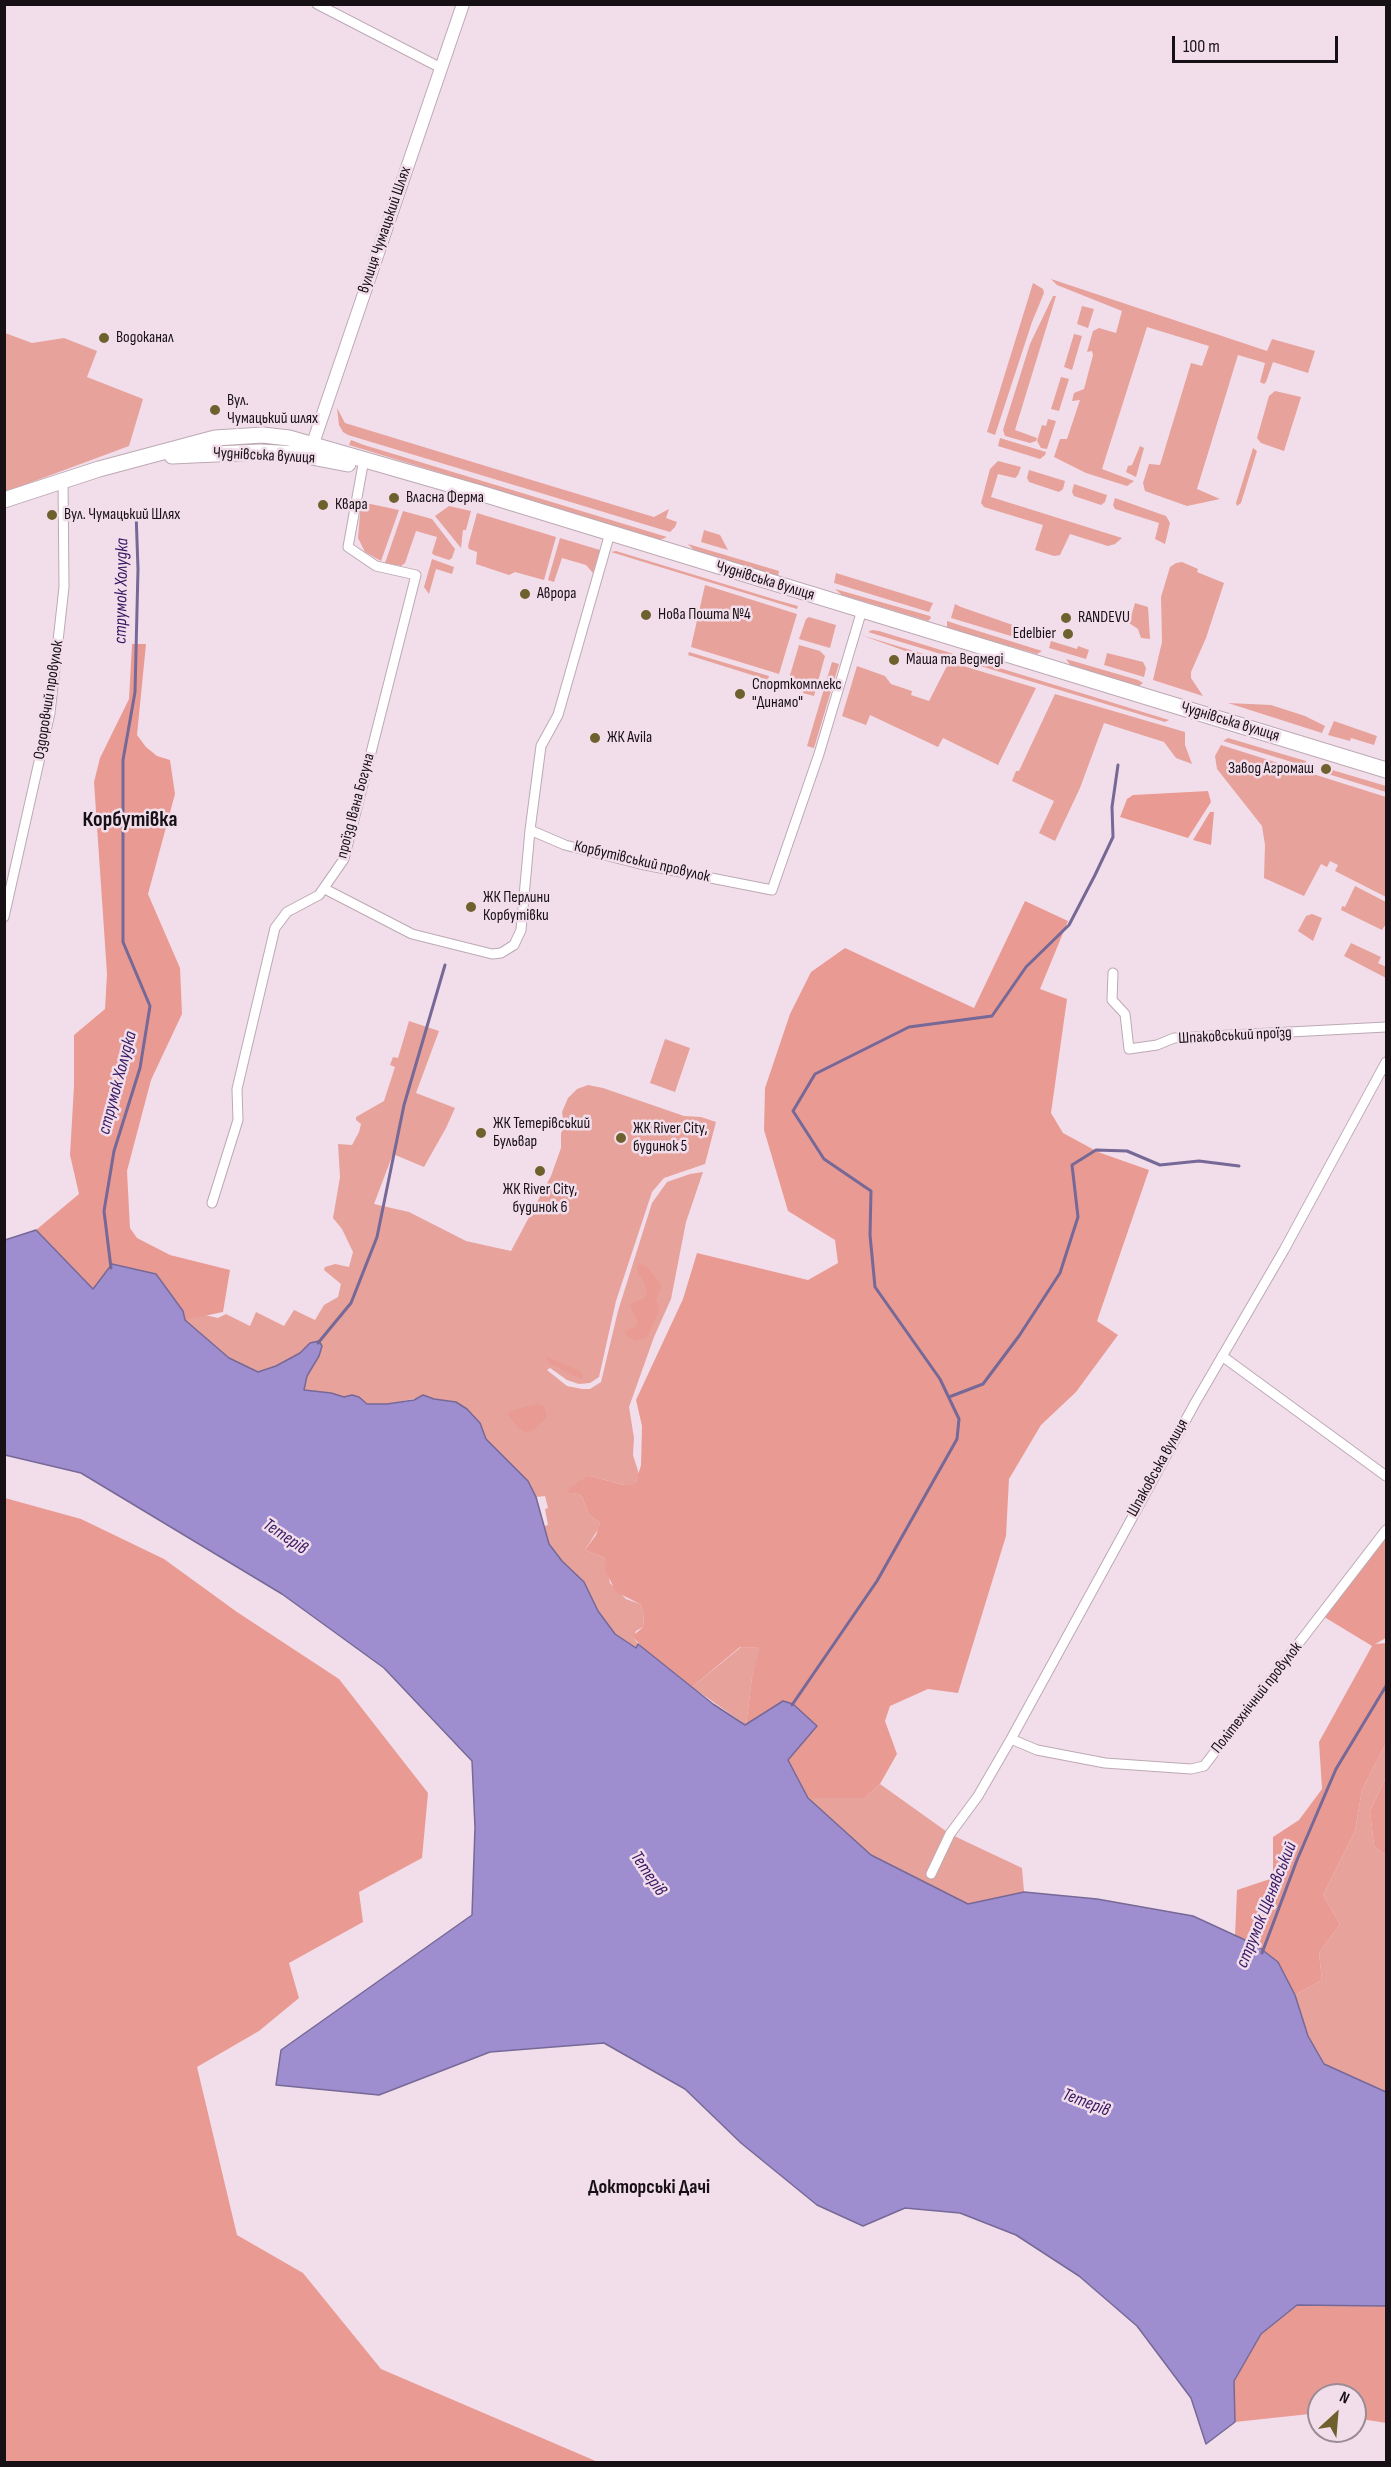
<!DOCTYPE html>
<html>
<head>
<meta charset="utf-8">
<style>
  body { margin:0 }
  #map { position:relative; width:1391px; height:2467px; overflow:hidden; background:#f2deea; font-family:"Sofia Sans Condensed",sans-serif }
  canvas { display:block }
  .frame { position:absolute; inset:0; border:6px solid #171015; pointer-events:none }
  .north { position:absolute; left:1307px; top:2383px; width:60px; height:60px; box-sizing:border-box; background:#f2deea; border:2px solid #9a8c95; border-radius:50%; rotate:26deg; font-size:16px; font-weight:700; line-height:24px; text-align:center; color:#171015 }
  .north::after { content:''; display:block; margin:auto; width:21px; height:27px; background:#6f612e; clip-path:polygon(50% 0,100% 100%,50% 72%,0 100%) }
  .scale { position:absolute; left:1172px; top:36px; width:166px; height:27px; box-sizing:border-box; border:3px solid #171015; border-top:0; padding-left:8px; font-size:18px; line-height:21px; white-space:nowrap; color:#171015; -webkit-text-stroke:4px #f2deea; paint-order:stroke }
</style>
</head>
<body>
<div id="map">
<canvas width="1391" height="2467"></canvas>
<div class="frame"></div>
<div class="north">N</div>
<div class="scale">100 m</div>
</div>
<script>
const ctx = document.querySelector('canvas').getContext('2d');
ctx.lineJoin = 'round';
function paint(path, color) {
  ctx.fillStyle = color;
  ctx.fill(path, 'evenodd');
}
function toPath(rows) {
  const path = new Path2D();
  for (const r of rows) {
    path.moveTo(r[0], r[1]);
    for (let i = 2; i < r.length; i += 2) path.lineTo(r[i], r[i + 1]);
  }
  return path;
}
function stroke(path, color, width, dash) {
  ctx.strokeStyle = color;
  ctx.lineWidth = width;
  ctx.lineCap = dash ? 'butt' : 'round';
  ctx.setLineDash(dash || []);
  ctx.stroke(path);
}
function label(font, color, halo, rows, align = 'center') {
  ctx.font = font + ' "Sofia Sans Condensed",sans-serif';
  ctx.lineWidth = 5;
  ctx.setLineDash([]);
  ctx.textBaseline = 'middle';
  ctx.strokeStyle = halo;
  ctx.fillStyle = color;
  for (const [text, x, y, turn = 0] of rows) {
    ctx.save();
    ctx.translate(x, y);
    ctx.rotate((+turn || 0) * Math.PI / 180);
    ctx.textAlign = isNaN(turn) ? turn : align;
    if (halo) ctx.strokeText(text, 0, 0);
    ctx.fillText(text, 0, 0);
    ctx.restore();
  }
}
paint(toPath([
  [1051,279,1267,351,1272,339,1315,351,1308,373,1273,362,1266,382,1264,384,1260,382,1265,363,1238,355,1197,489,1220,499,1187,506,1145,491,1143,483,1149,464,1160,465,1191,363,1202,366,1209,346,1147,327,1102,469,1134,481,1127,486,1086,473,1054,457,1060,439,1067,439,1080,400,1072,401,1074,393,1084,389,1093,355,1092,351,1087,352,1093,331,1099,328,1116,333,1122,311,1057,285],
  [1033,283,1043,289,1044,293,1032,322,995,435,987,432],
  [1053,296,1056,296,1015,430,1037,438,1036,441,1030,443,1005,436,1003,430,1030,344],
  [1082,306,1094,309,1088,328,1077,324],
  [5,333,32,343,64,338,97,351,87,377,143,399,129,446,5,492],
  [1074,334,1082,336,1072,370,1064,367],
  [1061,377,1069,379,1059,411,1051,409],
  [1275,391,1301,397,1284,451,1261,443,1257,438,1269,396],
  [337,408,345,423,548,485,654,517,669,509,666,518,677,522,675,527,670,532,348,435,343,432,339,425],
  [1048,419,1056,421,1047,449,1041,448,1037,441,1042,425,1046,426],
  [1000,438,1046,452,1045,455,1040,459,998,446],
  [351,440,364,445,667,537,660,540,431,470,349,445],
  [1140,446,1144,448,1136,477,1126,472,1128,466,1132,465],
  [1253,448,1257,451,1241,503,1237,506,1236,503],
  [998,461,1021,467,1018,475,1015,478,998,474,991,497,1122,538,1115,544,1108,546,1070,534,1060,555,1054,556,1035,550,1043,525,984,507,981,503,990,469],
  [1029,470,1065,481,1063,489,1059,492,1029,482,1027,478],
  [1074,484,1107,495,1105,502,1101,505,1074,496,1072,492],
  [1115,498,1166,516,1170,523,1165,544,1155,539,1159,523,1115,509,1113,505],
  [361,502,399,510,381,561,365,552,358,538],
  [449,506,471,511,466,530,463,530,461,548,435,516],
  [403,511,432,519,455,549,452,558,449,560,434,555,432,553,437,537,416,531,405,563,401,566,385,563],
  [477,513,556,537,544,580,515,572,509,575,476,564,477,552,469,549,468,546],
  [704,530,720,535,728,550,701,542],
  [560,538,600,550,593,573,586,565,562,558,554,582,548,580],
  [688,544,779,571,778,576,694,550],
  [616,551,780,601,798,606,797,609,611,552],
  [432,559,454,567,452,574,436,569,429,594,424,587],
  [1182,562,1198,569,1197,572,1224,583,1206,638,1191,672,1191,678,1203,696,1153,680,1162,642,1161,597,1170,567,1176,563],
  [836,573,933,603,929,612,834,583],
  [705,585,797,614,779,674,691,647],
  [835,589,930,616,931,618,928,621,842,595],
  [1135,603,1148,607,1150,639,1141,638,1138,629,1129,623],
  [955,604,961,607,1030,631,1021,639,951,618],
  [809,617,836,625,830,648,799,639,806,619],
  [947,621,959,625,1042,651,1037,654,947,628],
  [872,630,879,631,1169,720,1165,722,868,632],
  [861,635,1036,688,998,765,943,738,938,747,870,715,866,725,842,716,857,666,885,676,891,684,912,691,911,695,929,701,947,666],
  [1051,641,1077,649,1078,646,1089,650,1086,659,1049,648],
  [799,645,820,651,825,656,814,696,803,693,803,690,787,685],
  [689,652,769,676,768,680,688,655],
  [1107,653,1143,662,1146,668,1144,677,1104,665],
  [1066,659,1138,680,1143,683,1138,687,1071,666],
  [832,662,839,664,814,748,807,746],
  [1055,694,1185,732,1185,745,1192,764,1176,758,1164,742,1104,723,1080,788,1055,841,1039,833,1054,801,1012,781,1016,771,1019,771],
  [1228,703,1271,705,1305,716,1325,726,1322,733],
  [1334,721,1377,736,1374,745,1351,738,1350,741,1328,735],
  [1228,738,1306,761,1305,766,1223,741],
  [1221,745,1386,797,1386,897,1335,871,1338,865,1330,861,1327,867,1321,864,1304,896,1264,878,1265,845,1262,826,1217,769,1215,756],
  [1329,769,1386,786,1386,792,1328,774],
  [1355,886,1386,902,1386,924,1382,930,1341,910,1342,906,1345,907],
  [1312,914,1322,918,1313,941,1298,931,1306,916],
  [1351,943,1381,957,1378,963,1386,967,1386,978,1344,956],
  [409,1021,439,1031,416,1093,455,1108,446,1128,424,1167,393,1154,374,1204,409,1212,466,1241,511,1251,551,1176,561,1148,561,1133,564,1128,562,1112,568,1098,577,1089,588,1085,603,1088,684,1116,701,1117,716,1122,705,1164,664,1178,652,1192,616,1301,599,1377,590,1383,579,1384,567,1380,550,1368,547,1370,567,1386,582,1389,590,1389,601,1382,618,1311,652,1203,667,1182,690,1174,703,1172,686,1222,671,1299,654,1337,629,1407,634,1438,633,1455,639,1474,636,1482,630,1486,624,1485,590,1476,572,1493,579,1494,582,1497,589,1515,600,1523,599,1528,585,1550,605,1558,610,1583,626,1599,640,1604,644,1614,643,1627,636,1631,634,1638,638,1644,636,1648,615,1634,598,1611,584,1582,562,1561,549,1544,544,1526,548,1525,545,1509,548,1508,545,1496,536,1497,528,1481,486,1439,480,1423,450,1401,418,1398,387,1404,366,1404,352,1395,344,1397,331,1393,303,1390,307,1376,319,1356,310,1343,300,1353,276,1366,258,1372,229,1358,185,1320,192,1312,218,1318,226,1314,250,1326,256,1312,284,1326,294,1310,315,1320,324,1305,338,1297,341,1284,324,1270,325,1267,335,1264,349,1267,353,1252,342,1229,333,1218,340,1177,338,1144,352,1145,359,1132,361,1124,356,1120,356,1117,384,1101,395,1067,390,1065,393,1057,398,1058],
  [665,1039,690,1048,675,1092,650,1083],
  [741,1647,761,1648,752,1677,746,1725,692,1687],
  [1386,1743,1386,1777,1370,1811,1374,1846,1386,1856,1386,2092,1324,2064,1308,2036,1295,1995,1322,1980,1319,1953,1340,1924,1323,1895,1355,1831,1362,1790],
  [880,1784,950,1834,1022,1868,1024,1892,968,1904,870,1855,808,1798,865,1798]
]), '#e6a29b');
paint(toPath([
  [132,644,146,644,137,735,146,747,157,756,170,760,175,794,148,894,180,968,182,1014,151,1080,127,1171,130,1228,137,1238,170,1255,230,1270,223,1312,185,1320,183,1311,156,1274,112,1264,94,1290,36,1230,79,1194,70,1155,74,1086,74,1035,105,1009,107,974,94,782,100,758,129,699],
  [1208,791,1211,802,1188,838,1120,817,1127,799,1133,795],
  [1210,812,1214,812,1211,845,1193,840],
  [1025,901,1068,921,1040,989,1067,999,1051,1113,1063,1133,1098,1152,1149,1170,1097,1321,1118,1335,1076,1392,1041,1425,1009,1479,1006,1536,958,1693,928,1689,890,1706,885,1721,897,1754,880,1784,865,1798,808,1798,788,1760,816,1727,746,1725,752,1677,760,1648,740,1647,692,1687,643,1648,634,1638,634,1635,643,1627,644,1614,640,1604,616,1592,606,1572,605,1558,585,1550,596,1535,600,1523,589,1515,582,1497,579,1494,569,1493,568,1490,581,1480,590,1476,624,1485,630,1485,636,1482,641,1465,642,1426,636,1400,683,1299,697,1253,808,1280,838,1263,835,1240,788,1211,764,1130,765,1088,790,1014,811,972,845,948,974,1008],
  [641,1263,649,1269,661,1285,656,1301,660,1308,647,1338,636,1341,627,1336,624,1332,636,1326,638,1321,630,1307,631,1303,643,1299,647,1294,644,1281,637,1271,639,1264],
  [547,1357,580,1371,583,1376,581,1379,551,1364,546,1359],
  [538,1404,544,1406,547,1417,534,1429,526,1433,519,1428,508,1415,510,1411],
  [5,1498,81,1519,164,1559,237,1612,339,1679,428,1793,422,1858,359,1892,363,1922,289,1963,299,1998,259,2031,197,2067,237,2235,303,2273,381,2369,598,2462,5,2462],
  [1386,1530,1386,1638,1375,1644,1386,1643,1386,1743,1362,1790,1355,1831,1323,1895,1340,1924,1319,1953,1322,1980,1295,1995,1278,1962,1256,1945,1235,1936,1237,1890,1273,1878,1273,1837,1299,1820,1322,1789,1319,1742,1372,1646,1321,1615],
  [1386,1777,1386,1856,1374,1846,1370,1811],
  [1297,2305,1386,2306,1386,2423,1355,2418,1355,2395,1319,2395,1319,2413,1235,2422,1234,2381,1261,2334]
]), '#e99b93');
const water = toPath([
  [36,1230,93,1289,112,1264,156,1274,183,1311,185,1320,229,1358,258,1372,276,1366,300,1353,310,1343,319,1341,322,1346,319,1356,307,1376,304,1390,331,1393,344,1397,352,1395,359,1397,367,1404,387,1404,414,1400,423,1395,434,1399,456,1402,467,1409,480,1423,486,1439,528,1481,536,1497,549,1544,562,1561,584,1582,598,1611,615,1634,636,1648,638,1644,713,1704,745,1725,783,1701,793,1704,817,1726,788,1760,808,1798,871,1855,968,1904,1024,1892,1097,1899,1193,1916,1256,1945,1278,1962,1295,1995,1308,2036,1324,2064,1386,2092,1386,2306,1297,2305,1261,2334,1234,2381,1235,2422,1206,2444,1191,2398,1137,2326,1079,2276,1016,2235,960,2213,905,2208,863,2226,817,2205,741,2143,685,2089,604,2043,490,2052,379,2095,276,2085,281,2050,472,1915,475,1827,472,1761,384,1668,282,1594,81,1473,5,1455,5,1240,36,1230]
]);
paint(water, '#9f8ecf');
stroke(water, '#766897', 1.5);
stroke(toPath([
  [111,1268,104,1211,114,1151,140,1068,150,1006,123,942,123,760,135,692,138,569,136,512],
  [318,1343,351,1303,377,1237,404,1105,445,965],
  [949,1397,983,1384,1019,1336,1060,1273,1078,1217,1072,1165,1096,1150,1127,1151,1160,1165,1199,1161,1239,1166],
  [792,1705,877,1581,957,1439,959,1419,940,1379,875,1287,870,1235,871,1191,824,1159,793,1111,815,1074,909,1027,992,1016,1026,967,1069,925,1095,875,1113,837,1112,807,1118,765],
  [1262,1953,1297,1860,1336,1769,1386,1686]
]), '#766897', 3);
const minor = toPath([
  [317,4,441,68],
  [610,533,558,715,541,746,530,830,565,845,640,864,772,890,819,754,862,610],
  [325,889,412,934,492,954,501,953,514,945,521,930,530,830],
  [4,917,50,713,64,587,63,480],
  [1113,973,1112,1000,1125,1014,1129,1049,1157,1045,1174,1038,1386,1027],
  [212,1203,238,1120,237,1089,275,928,287,912,319,895,344,859,416,575,376,566,348,547,364,459],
  [1222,1356,1386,1476],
  [1011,1739,1037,1750,1105,1763,1191,1769,1204,1766,1386,1530],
  [931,1874,950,1834,978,1796,1011,1739,1195,1403,1284,1250,1386,1062]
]);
const tertiary = toPath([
  [310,452,463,4]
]);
const primary = toPath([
  [172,456,260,452,296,454,348,464],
  [4,500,99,469,215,438,263,435,289,438,480,493,1386,770]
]);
stroke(minor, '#bca9b4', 11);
stroke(tertiary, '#bca9b4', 14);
stroke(primary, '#bca9b4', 17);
stroke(minor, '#fff', 9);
stroke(tertiary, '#fff', 12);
stroke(primary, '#fff', 15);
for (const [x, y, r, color] of [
  [104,338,6,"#6f612e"],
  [215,410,6,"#6f612e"],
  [394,498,6,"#6f612e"],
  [323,505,6,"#6f612e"],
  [52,515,6,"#6f612e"],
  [525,594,6,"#6f612e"],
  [646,615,6,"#6f612e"],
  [1066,618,6,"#6f612e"],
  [1068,634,6,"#6f612e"],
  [894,660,6,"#6f612e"],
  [740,694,6,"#6f612e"],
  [595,738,6,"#6f612e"],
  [1326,769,6,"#6f612e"],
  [471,907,6,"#6f612e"],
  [481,1133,6,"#6f612e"],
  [621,1138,6,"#6f612e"],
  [540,1171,6,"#6f612e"]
]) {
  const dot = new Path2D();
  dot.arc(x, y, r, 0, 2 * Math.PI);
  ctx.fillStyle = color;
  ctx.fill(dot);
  stroke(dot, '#f2deea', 2);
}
label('16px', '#171015', '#f2deea', [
  ["вулиця Чумацький Шлях",385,230,-71],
  ["Чуднівська вулиця",264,456,3],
  ["Чуднівська вулиця",765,581,17],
  ["Оздоровчий провулок",49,700,-81],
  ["Чуднівська вулиця",1230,722,17],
  ["проїзд Івана Богуна",356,806,-75],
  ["Корбутівський провулок",642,862,13],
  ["Шпаковський проїзд",1235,1036,-3],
  ["Шпаковська вулиця",1158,1468,-61],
  ["Політехнічний провулок",1257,1698,-52]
]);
label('16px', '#171015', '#f2deea', [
  ["Водоканал",116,338],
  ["Вул.",227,401],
  ["Чумацький шлях",227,419],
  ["Власна Ферма",406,498],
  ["Квара",335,505],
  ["Вул. Чумацький Шлях",64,515],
  ["Аврора",537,594],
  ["Нова Пошта №4",658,615],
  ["RANDEVU",1078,618],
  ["Edelbier",1056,634,"right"],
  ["Маша та Ведмеді",906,660],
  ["Спорткомплекс",752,685],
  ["\"Динамо\"",752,703],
  ["ЖК Avila",607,738],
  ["Завод Агромаш",1314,769,"right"],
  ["ЖК Перлини",483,898],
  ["Корбутівки",483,916],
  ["ЖК Тетерівський",493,1124],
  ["Бульвар",493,1142],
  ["ЖК River City,",633,1129],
  ["будинок 5",633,1147],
  ["ЖК River City,",540,1190,"center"],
  ["будинок 6",540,1208,"center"]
], 'left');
label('italic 18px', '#361864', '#f2deea', [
  ["струмок Холудка",122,591,-89],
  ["струмок Холудка",118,1083,-75],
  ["Тетерів",285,1537,34],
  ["Тетерів",648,1874,56],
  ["струмок Щенявський",1267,1905,-68],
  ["Тетерів",1086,2103,21]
]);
label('bold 20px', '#171015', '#f2deea', [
  ["Докторські Дачі",649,2188]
]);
label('bold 22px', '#171015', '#f2deea', [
  ["Корбутівка",130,820]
]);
</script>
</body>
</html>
